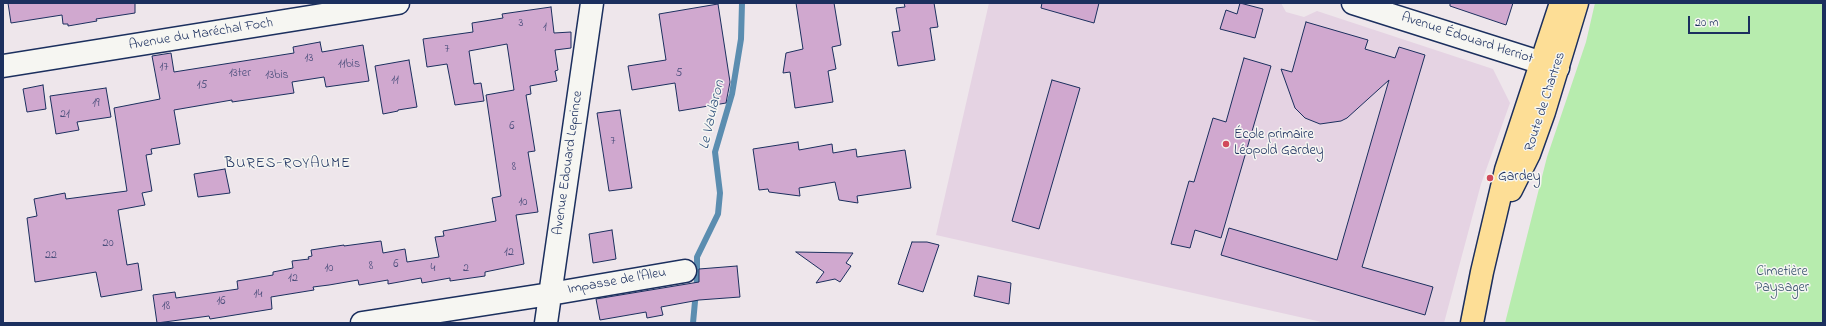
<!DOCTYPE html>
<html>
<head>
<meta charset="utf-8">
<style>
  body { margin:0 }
  #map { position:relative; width:1826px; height:326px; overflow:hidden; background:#eee6eb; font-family:"Indie Flower",sans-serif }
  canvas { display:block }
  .frame { position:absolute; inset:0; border:4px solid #1b2f5e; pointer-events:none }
  .scale { position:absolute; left:1688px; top:16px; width:62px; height:18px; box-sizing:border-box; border:2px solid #1b2f5e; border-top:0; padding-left:5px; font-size:12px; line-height:14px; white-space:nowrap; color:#1b2f5e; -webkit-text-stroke:3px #f6f6f2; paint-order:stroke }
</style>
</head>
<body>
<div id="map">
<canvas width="1826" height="326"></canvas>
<div class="frame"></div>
<div class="scale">20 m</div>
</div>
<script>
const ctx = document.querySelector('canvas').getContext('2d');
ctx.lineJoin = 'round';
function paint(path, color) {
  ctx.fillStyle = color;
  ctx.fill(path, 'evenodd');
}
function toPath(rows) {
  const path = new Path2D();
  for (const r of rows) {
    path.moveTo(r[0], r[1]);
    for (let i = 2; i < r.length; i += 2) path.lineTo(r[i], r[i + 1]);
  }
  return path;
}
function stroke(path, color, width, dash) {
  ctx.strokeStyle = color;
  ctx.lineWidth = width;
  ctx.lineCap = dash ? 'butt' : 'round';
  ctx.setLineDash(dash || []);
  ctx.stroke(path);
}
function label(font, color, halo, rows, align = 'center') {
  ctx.font = font + ' "Indie Flower",sans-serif';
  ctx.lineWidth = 3;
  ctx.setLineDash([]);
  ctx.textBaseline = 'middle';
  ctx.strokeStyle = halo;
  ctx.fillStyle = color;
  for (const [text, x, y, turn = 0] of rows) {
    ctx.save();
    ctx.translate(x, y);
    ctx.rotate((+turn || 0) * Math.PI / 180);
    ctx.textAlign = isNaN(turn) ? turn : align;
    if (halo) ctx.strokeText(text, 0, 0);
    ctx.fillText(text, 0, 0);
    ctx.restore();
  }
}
paint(toPath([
  [989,3,1281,3,1286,12,1304,17,1317,11,1493,69,1510,103,1481,184,1444,323,1326,323,936,235]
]), '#e5d3e3');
paint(toPath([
  [1595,3,1823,3,1823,323,1505,323,1547,157,1586,42]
]), '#b7ecae');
stroke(toPath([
  [693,323,697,280,697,257,718,214,720,193,715,152,732,94,741,39,742,3]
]), '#5b8db0', 6);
const building = toPath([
  [8,3,135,3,135,13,96,19,97,21,68,26,68,24,63,24,62,15,11,23,8,3],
  [796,3,834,3,841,45,832,47,836,69,828,71,833,102,795,108,790,72,783,73,786,53,803,49,796,3],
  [904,3,934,3,938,27,930,28,935,60,898,66,892,32,900,31,896,8,905,7,904,3],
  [1042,3,1099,3,1094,23,1041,8,1042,3],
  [1240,3,1263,9,1255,38,1220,29,1226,10,1237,14,1240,3],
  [1450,3,1513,3,1506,25,1450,6,1450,3],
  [718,4,730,82,726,103,679,111,675,83,632,90,628,66,666,60,659,14,718,4],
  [551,7,554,33,571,32,571,48,555,50,558,70,555,71,557,81,530,86,531,94,526,95,535,151,528,152,538,212,516,215,524,264,485,272,485,276,450,281,450,278,422,283,421,278,388,284,388,280,359,285,358,280,329,285,313,287,314,290,271,297,272,309,210,319,209,316,157,323,153,295,175,292,176,298,238,289,237,281,273,275,273,272,293,268,292,261,309,259,308,257,312,256,311,250,344,245,344,246,381,241,383,253,405,249,407,262,439,257,435,237,444,236,443,231,496,221,492,198,501,196,486,95,514,90,507,44,469,51,474,84,481,83,484,101,455,105,447,64,427,67,423,39,473,32,472,23,503,18,502,14,551,7],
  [1306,22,1368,40,1365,49,1395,58,1399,47,1425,55,1362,267,1433,287,1425,315,1221,255,1229,228,1337,260,1389,80,1347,118,1341,121,1320,124,1305,118,1295,108,1281,69,1292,72,1306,22],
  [320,42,322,52,363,45,369,81,326,87,324,77,292,82,294,93,232,102,232,100,174,110,180,144,151,149,152,154,146,155,152,191,142,193,145,205,118,210,127,265,138,263,142,290,101,297,96,272,35,282,27,218,37,216,34,199,65,193,66,199,127,191,114,108,160,99,152,56,171,53,174,72,294,53,293,47,320,42],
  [1244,58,1271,66,1221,238,1195,230,1190,248,1171,244,1189,181,1194,182,1213,118,1226,122,1244,58],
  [409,60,417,107,398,110,398,111,383,114,375,66,409,60],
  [1052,80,1080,88,1039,229,1012,221,1052,80],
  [43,85,46,109,27,112,23,89,43,85],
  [106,88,111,117,77,122,79,130,56,134,50,96,106,88],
  [620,110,632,188,609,191,597,113,620,110],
  [798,142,799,150,832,144,833,153,856,149,857,157,905,150,911,188,857,196,858,203,839,200,835,182,799,188,800,196,769,192,768,189,759,190,753,149,798,142],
  [225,169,230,193,198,197,194,174,225,169],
  [612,230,616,259,593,263,589,234,612,230],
  [912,242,927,242,939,245,923,292,898,284,912,242],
  [796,252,853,253,846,263,851,266,840,282,835,279,816,283,824,272,796,252],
  [737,266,740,297,699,300,661,307,663,315,647,318,646,312,600,320,596,299,699,282,699,269,737,266],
  [978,276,1011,283,1009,304,974,296,978,276]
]);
paint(building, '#d0a8cf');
stroke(building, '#1b2f5e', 1);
const minor = toPath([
  [1353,3,1558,68],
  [3,66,398,3],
  [362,323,550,294,685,271],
  [546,323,592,3]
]);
const major = toPath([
  [1511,190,1529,154,1544,112,1577,3],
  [1472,323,1482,272,1506,170,1561,3]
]);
stroke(minor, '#1b2f5e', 25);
stroke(major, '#1b2f5e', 25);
stroke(minor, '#f6f6f2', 22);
stroke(major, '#fdde96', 22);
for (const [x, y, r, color] of [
  [1226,144,4,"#d1495b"],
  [1490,178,4,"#d1495b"]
]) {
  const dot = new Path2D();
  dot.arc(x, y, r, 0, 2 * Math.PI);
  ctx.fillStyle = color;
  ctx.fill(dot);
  stroke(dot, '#f6f6f2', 1.5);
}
label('12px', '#484d7a', null, [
  ["3",521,24],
  ["1",545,28],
  ["7",447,50],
  ["13",309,59],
  ["11bis",349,65],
  ["17",164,68],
  ["13ter",240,74],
  ["5",679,74],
  ["13bis",277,76],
  ["11",395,81],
  ["15",202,86],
  ["19",96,104],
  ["21",65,115],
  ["6",512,127],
  ["7",613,142],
  ["8",514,168],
  ["10",523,203],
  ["20",108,244],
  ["12",509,253],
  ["22",51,256],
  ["6",396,265],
  ["8",371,267],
  ["10",329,269],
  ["4",433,269],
  ["2",466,269],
  ["12",293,279],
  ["14",258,295],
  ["16",221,302],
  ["18",166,307]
]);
label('14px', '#1b2f5e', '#f6f6f2', [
  ["Avenue du Maréchal Foch",201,35,-9],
  ["Avenue Édouard Herriot",1467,39,18],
  ["Route de Chartres",1546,102,-72],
  ["Avenue Edouard Leprince",569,163,-82],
  ["Impasse de l'Aleu",617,282,-10]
]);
label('14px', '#1b2f5e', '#f6f6f2', [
  ["École primaire",1234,136],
  ["Léopold Gardey",1234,152],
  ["Gardey",1498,178]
], 'left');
label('14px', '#3a556e', '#f6f6f2', [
  ["Cimetière",1782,273],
  ["Paysager",1782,289]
]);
label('italic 15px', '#365680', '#f6f6f2', [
  ["Le Vaularon",713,115,-77]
]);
ctx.letterSpacing = '1px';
label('15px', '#1b2f5e', '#f6f6f2', [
  ["BURES-ROYAUME",288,165]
]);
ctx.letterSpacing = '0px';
</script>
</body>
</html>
